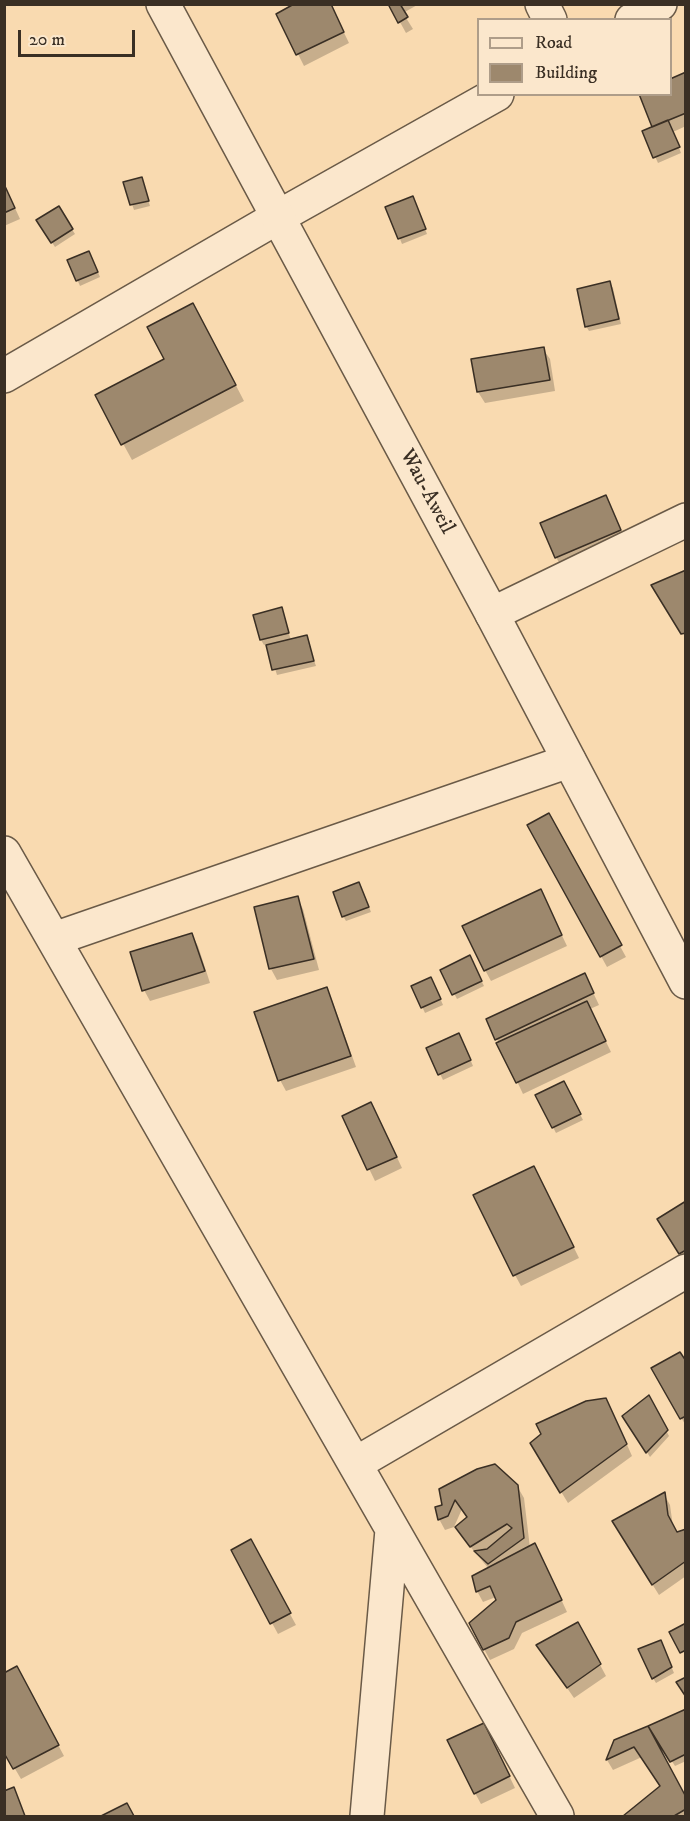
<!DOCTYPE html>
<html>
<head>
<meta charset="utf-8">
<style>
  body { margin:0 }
  #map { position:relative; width:690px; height:1821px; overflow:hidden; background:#f9dab0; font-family:"IM FELL DW Pica",serif }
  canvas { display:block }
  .frame { position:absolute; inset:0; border:6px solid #3a2f24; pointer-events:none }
  .legend { position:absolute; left:477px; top:18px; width:195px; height:78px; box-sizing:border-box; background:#fbe7cc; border:2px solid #ae9d89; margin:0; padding:8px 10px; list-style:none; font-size:18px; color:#3a2f24 }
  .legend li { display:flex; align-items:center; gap:12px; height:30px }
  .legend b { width:30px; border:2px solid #ae9d89 }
  .scale { position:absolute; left:18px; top:30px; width:117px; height:27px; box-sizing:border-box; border:3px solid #3a2f24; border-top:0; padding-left:8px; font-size:18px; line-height:21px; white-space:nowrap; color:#3a2f24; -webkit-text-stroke:4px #fbe7cc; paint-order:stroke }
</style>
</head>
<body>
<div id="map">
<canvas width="690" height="1821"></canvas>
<div class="frame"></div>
<ul class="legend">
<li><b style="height:8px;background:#fbe7cc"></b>Road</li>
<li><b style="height:16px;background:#9d886d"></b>Building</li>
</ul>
<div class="scale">20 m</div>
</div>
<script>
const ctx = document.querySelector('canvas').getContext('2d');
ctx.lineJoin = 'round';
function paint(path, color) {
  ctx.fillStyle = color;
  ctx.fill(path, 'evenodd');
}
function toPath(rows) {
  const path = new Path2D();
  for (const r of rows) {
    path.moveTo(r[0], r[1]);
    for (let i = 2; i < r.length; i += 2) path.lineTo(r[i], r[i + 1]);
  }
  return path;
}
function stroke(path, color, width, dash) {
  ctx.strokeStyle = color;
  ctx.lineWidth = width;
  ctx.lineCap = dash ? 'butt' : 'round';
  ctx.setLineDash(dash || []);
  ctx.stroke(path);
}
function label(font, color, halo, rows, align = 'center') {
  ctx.font = font + ' "IM FELL DW Pica",serif';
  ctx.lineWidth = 5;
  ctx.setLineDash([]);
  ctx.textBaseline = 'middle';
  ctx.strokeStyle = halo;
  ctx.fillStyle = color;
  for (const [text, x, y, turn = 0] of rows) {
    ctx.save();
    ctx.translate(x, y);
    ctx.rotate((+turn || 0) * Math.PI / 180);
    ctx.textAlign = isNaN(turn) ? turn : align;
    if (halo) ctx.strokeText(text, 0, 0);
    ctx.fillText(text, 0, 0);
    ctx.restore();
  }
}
paint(toPath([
  [330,4,349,43,304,66,278,14],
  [390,4,419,4,403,13,413,29,406,33],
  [686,74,686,126,673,132,681,153,658,163,644,132,654,128,670,94],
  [141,178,150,206,134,210,125,183],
  [4,184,20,219,4,226],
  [415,203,427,234,402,244,387,207],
  [58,208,75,234,55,247,38,221],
  [92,258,100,277,80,286,69,261],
  [610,283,613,288,621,324,589,331,586,326],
  [202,320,244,401,132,460,97,396,166,360],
  [543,349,550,359,555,391,485,403,478,392,473,360],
  [605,496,626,541,562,568,556,557],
  [281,609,291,640,306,637,316,666,277,675,267,644,264,645,261,640],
  [548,815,626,957,607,967,529,826],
  [362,889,371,912,346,921,343,916],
  [297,898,303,909,319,970,277,980,271,969,256,908],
  [546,902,567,946,491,981,485,970],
  [192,935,198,946,210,983,150,1001,144,990],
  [472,962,484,986,457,999,442,970],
  [434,984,443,1005,425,1013,413,987],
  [590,986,599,1005,590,1009,611,1052,523,1094,497,1039],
  [326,989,332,1000,356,1067,286,1091,280,1080],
  [462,1040,473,1066,443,1080,428,1049],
  [564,1083,583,1120,556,1133,537,1096],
  [377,1115,402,1168,375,1181,344,1117],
  [540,1179,579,1258,521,1286,515,1275],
  [686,1203,686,1263,665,1230],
  [686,1364,686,1426,653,1369],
  [648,1397,669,1436,650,1457,624,1416],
  [612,1411,632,1456,568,1503,532,1444],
  [517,1486,524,1498,530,1548,541,1556,567,1612,522,1633,514,1649,490,1660,484,1649,498,1601,496,1597,483,1602,477,1591,489,1569,463,1538,457,1528,468,1518,462,1509,454,1527,445,1530,439,1519,444,1506,441,1490],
  [664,1494,670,1505,673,1527,677,1534,686,1530,686,1576,659,1595,620,1533],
  [250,1541,296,1625,278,1634,272,1623],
  [584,1635,606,1676,574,1698,538,1646],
  [663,1647,674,1673,656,1683,653,1678],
  [23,1679,64,1756,21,1779,4,1750],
  [686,1710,686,1761,675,1766,650,1727],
  [647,1728,686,1799,686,1816,625,1816,661,1787,642,1757,613,1770,607,1760,615,1741],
  [490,1736,515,1788,481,1804,475,1793]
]), '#0003');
const building = toPath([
  [294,4,331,4,344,32,296,55,276,14,294,4],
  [388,4,400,4,408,17,398,23,388,4],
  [686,72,686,113,652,127,639,94,670,94,670,79,686,72],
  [668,120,680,147,653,158,642,131,668,120],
  [142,177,149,201,130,205,123,182,142,177],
  [4,184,15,208,4,213,4,184],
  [413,196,426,229,398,239,385,207,413,196],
  [59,206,73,229,51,243,36,220,59,206],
  [89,251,98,272,76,281,67,260,89,251],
  [610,281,619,319,585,327,577,289,610,281],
  [193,303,236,385,121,445,95,395,164,359,147,327,193,303],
  [544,347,550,380,477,392,471,359,544,347],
  [606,495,621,530,555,558,540,523,606,495],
  [686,570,686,633,681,634,651,585,686,570],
  [282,607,289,633,260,640,253,615,282,607],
  [307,635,314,661,272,670,266,645,307,635],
  [549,813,622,945,600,957,527,825,549,813],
  [359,882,369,907,342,917,333,892,359,882],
  [541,889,562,935,484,971,462,926,541,889],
  [298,896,314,959,269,969,254,907,298,896],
  [192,933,205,971,142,991,130,952,192,933],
  [470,955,482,981,452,995,440,970,470,955],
  [585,973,594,993,495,1040,486,1019,585,973],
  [431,977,441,999,421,1008,411,986,431,977],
  [327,987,351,1056,278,1081,254,1012,327,987],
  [587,1001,606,1041,516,1083,496,1043,587,1001],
  [459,1033,471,1060,438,1075,426,1048,459,1033],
  [564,1081,581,1114,552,1128,535,1095,564,1081],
  [371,1102,397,1157,367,1170,342,1116,371,1102],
  [534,1166,574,1247,513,1276,473,1195,534,1166],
  [686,1201,686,1250,679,1254,657,1219,686,1201],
  [680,1352,686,1361,686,1416,680,1419,651,1368,680,1352],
  [649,1395,668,1430,646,1453,622,1416,649,1395],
  [606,1398,627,1444,560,1493,530,1443,541,1434,536,1424,586,1401,606,1398],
  [495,1464,518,1485,524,1538,488,1564,474,1551,487,1549,512,1528,507,1524,470,1547,455,1527,467,1517,455,1500,448,1516,438,1520,435,1507,442,1505,439,1489,477,1469,495,1464],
  [665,1492,668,1515,677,1532,686,1529,686,1561,652,1585,612,1521,665,1492],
  [251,1539,291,1613,270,1624,231,1550,251,1539],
  [535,1543,562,1600,516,1622,509,1638,483,1650,469,1623,496,1600,490,1586,476,1592,472,1576,535,1543],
  [578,1622,601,1664,567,1688,536,1645,578,1622],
  [686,1623,686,1650,680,1653,669,1632,686,1623],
  [661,1640,672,1667,652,1679,638,1649,661,1640],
  [17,1666,59,1745,13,1769,4,1753,4,1673,17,1666],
  [686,1677,686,1697,676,1682,686,1677],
  [686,1709,686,1754,670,1762,648,1726,686,1709],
  [484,1723,510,1776,474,1794,447,1740,484,1723],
  [648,1726,686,1797,686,1809,674,1816,623,1816,660,1786,634,1747,606,1760,614,1740,648,1726],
  [14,1787,25,1816,4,1816,4,1791,14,1787],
  [127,1803,134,1816,101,1816,127,1803]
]);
paint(building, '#9d886d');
stroke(building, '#3a2f24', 1.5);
const minor = toPath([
  [542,4,550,20],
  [632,20,660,4],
  [4,376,278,217,497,94],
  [492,614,686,520],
  [4,853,557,1816],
  [54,939,569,761],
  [355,1464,686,1271],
  [367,1816,392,1530]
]);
const tertiary = toPath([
  [163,4,492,614,686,982]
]);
stroke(minor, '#6a5a47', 36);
stroke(tertiary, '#6a5a47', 36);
stroke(minor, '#fbe7cc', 33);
stroke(tertiary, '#fbe7cc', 33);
label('21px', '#3a2f24', '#fbe7cc', [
  ["Wau-Aweil",426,492,62]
]);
</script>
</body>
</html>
